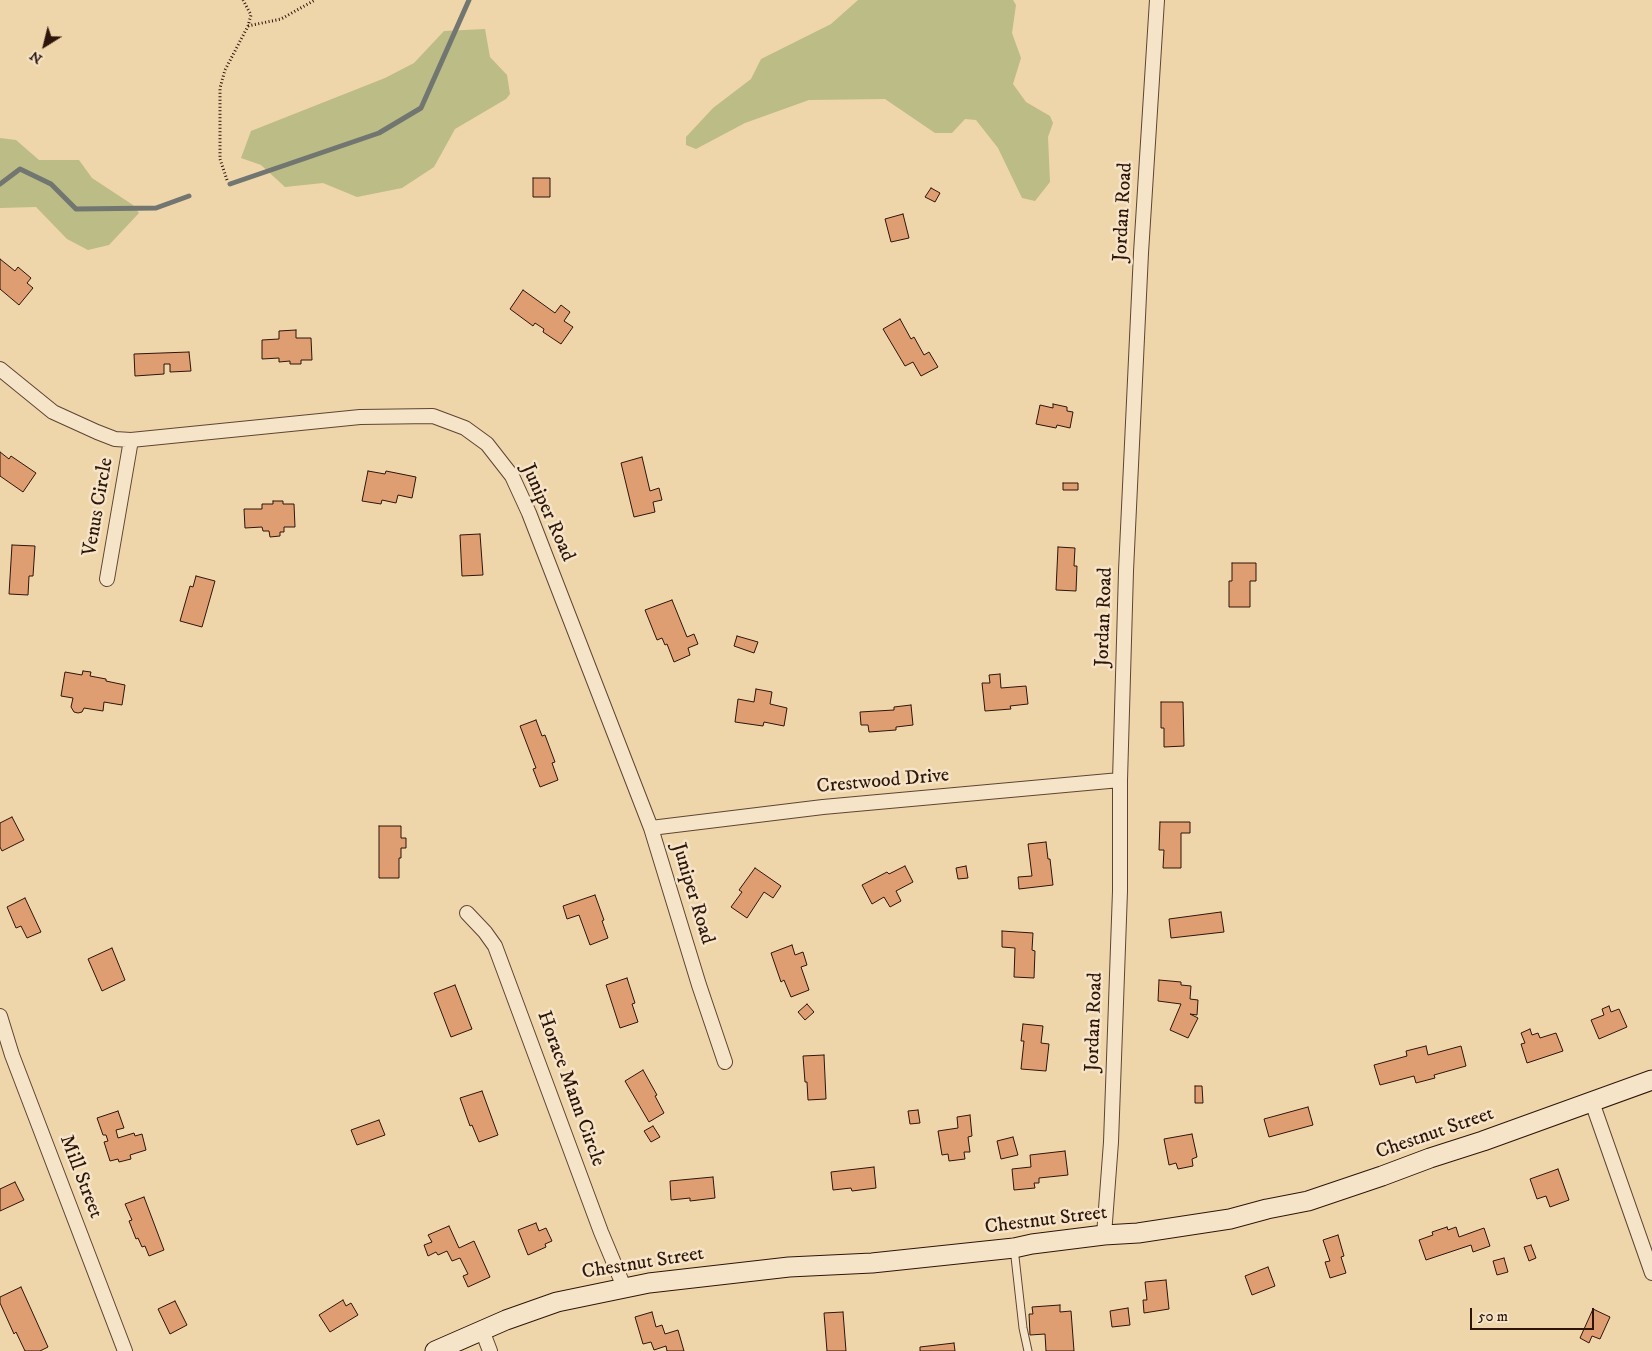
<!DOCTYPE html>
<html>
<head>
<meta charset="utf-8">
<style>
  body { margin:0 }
  #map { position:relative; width:1652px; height:1351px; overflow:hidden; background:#efd5aa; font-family:"IM FELL DW Pica",serif }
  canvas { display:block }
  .north { position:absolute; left:20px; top:20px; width:50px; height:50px; -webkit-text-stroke:4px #f5e4c8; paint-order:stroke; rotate:216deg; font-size:14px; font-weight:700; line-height:20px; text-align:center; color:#2e150b }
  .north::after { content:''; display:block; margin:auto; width:18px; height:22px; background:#2e150b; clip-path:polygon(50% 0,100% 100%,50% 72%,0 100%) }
  .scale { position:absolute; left:1470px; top:1308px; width:124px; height:22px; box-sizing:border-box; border:2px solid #2e150b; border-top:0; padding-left:6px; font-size:15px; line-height:18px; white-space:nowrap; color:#2e150b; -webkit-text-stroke:4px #f5e4c8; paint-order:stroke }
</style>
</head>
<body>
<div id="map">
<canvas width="1652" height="1351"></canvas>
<div class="north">N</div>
<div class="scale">50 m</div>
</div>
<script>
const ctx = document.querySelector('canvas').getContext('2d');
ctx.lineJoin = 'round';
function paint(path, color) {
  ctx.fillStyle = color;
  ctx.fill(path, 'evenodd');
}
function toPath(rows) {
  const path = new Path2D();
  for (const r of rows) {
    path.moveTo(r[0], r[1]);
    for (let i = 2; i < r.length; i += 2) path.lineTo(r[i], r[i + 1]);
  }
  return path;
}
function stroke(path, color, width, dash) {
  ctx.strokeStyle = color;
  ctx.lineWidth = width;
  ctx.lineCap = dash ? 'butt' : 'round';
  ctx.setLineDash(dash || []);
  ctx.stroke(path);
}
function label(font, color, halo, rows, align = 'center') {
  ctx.font = font + ' "IM FELL DW Pica",serif';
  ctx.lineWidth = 5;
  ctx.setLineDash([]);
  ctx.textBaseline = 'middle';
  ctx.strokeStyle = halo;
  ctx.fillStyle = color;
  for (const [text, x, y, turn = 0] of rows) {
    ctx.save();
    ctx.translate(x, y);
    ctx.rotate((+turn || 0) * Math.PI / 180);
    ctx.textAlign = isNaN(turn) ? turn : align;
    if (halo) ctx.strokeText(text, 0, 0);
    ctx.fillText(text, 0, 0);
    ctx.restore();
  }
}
paint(toPath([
  [858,0,1013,0,1016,5,1012,33,1021,58,1013,84,1026,102,1050,116,1053,123,1048,137,1050,182,1035,201,1022,198,998,148,976,120,965,119,952,133,935,133,885,99,809,100,745,123,696,149,686,145,686,137,713,108,751,79,761,59,831,24],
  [485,29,490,57,507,75,510,94,506,99,455,129,434,167,402,188,357,197,323,183,285,187,261,165,241,158,251,131,385,78,414,63,444,31],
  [0,138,16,140,39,160,79,160,92,178,133,205,139,213,109,245,88,250,67,239,36,207,0,208]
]), '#bcbc86');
stroke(toPath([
  [0,184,20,169,51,184,76,209,156,208,189,196],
  [230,184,379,133,421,108,469,0]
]), '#717670', 5);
const building = toPath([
  [533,178,550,178,550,197,533,197,533,178],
  [931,188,940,193,935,202,925,197,931,188],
  [903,214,909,238,891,242,885,219,903,214],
  [0,259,15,271,18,267,31,278,27,283,33,288,19,305,0,289,0,259],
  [523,290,555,313,561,305,570,312,564,321,573,327,561,344,543,332,544,329,535,323,533,326,510,309,523,290],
  [900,319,911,339,914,337,924,355,929,352,938,367,921,376,913,362,905,366,883,329,900,319],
  [296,330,296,338,311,338,312,360,301,360,301,364,290,364,290,361,279,362,279,358,262,359,262,340,279,339,279,331,296,330],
  [189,352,191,371,170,372,170,364,164,364,164,374,135,376,134,354,189,352],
  [1053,404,1067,407,1067,411,1073,412,1070,428,1057,425,1056,428,1036,424,1040,405,1053,408,1053,404],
  [0,452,9,459,11,456,36,473,23,492,0,476,0,452],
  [642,457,650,491,659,488,662,500,653,502,655,512,634,517,621,463,642,457],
  [368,471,385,474,386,471,416,477,412,498,398,495,396,503,382,500,381,504,362,501,368,471],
  [1063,483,1078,483,1078,490,1063,490,1063,483],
  [273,501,283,501,283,504,294,504,295,527,284,527,284,532,280,532,280,536,270,537,269,531,263,531,262,527,245,528,244,509,262,509,262,504,273,504,273,501],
  [480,534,483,575,462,576,460,535,480,534],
  [12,545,35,546,33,576,29,576,28,595,9,594,12,545],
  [1058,547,1075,548,1074,566,1077,566,1076,591,1056,590,1058,547],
  [1232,563,1256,563,1256,581,1250,581,1250,607,1229,607,1229,581,1232,581,1232,563],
  [196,576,215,581,202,627,180,621,190,586,193,587,196,576],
  [672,600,687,637,694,634,698,644,688,648,690,655,674,662,667,644,665,645,662,638,657,640,645,610,672,600],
  [737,636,758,642,754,653,734,646,737,636],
  [83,671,91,672,90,676,106,679,106,681,125,685,122,705,104,702,103,711,84,708,82,712,78,713,74,712,71,707,73,698,61,696,65,672,82,675,83,671],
  [1000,674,1001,688,1026,686,1028,704,1010,706,1011,709,985,711,982,683,990,683,989,675,1000,674],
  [756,689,772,692,770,704,787,708,784,726,764,722,763,726,735,722,738,699,754,702,756,689],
  [1161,702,1183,702,1184,746,1164,747,1164,728,1161,728,1161,702],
  [911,705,913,725,896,727,896,730,869,732,868,725,861,725,860,712,894,710,894,707,911,705],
  [536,720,542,736,545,735,555,762,552,763,558,780,540,787,533,769,536,768,520,726,536,720],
  [12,817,24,840,2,851,0,847,0,823,12,817],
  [1160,822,1190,822,1190,833,1181,833,1181,868,1163,868,1164,850,1159,850,1160,822],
  [379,826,401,826,401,838,406,838,406,848,401,848,401,858,399,858,399,878,379,878,379,826],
  [1046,842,1048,859,1050,859,1053,885,1019,889,1018,877,1032,876,1028,844,1046,842],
  [905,866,913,882,896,891,901,901,890,907,884,897,872,904,862,885,887,872,889,874,905,866],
  [966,866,968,878,958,879,956,868,966,866],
  [755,868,781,886,773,898,764,892,747,918,731,907,742,892,739,890,755,868],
  [595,895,604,920,602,921,608,938,590,945,579,915,567,919,563,906,595,895],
  [25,898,41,932,27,938,21,926,16,928,7,907,25,898],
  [1221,912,1224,932,1171,938,1169,919,1221,912],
  [1002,931,1033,933,1032,950,1035,951,1034,978,1014,977,1015,948,1002,947,1002,931],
  [792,945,795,955,803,952,807,965,801,967,809,990,791,997,784,980,781,982,771,953,792,945],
  [112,948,125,980,102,991,88,959,112,948],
  [627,978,635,1003,632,1004,638,1022,620,1028,606,985,627,978],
  [1159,980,1181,982,1181,985,1191,986,1190,999,1198,1000,1197,1015,1190,1014,1198,1018,1188,1038,1170,1030,1181,1004,1158,1001,1159,980],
  [455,985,472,1029,451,1037,434,993,455,985],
  [807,1004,814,1012,805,1020,798,1012,807,1004],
  [1609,1006,1611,1012,1619,1009,1627,1027,1599,1039,1591,1020,1604,1015,1602,1009,1609,1006],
  [1023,1024,1043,1026,1041,1043,1049,1044,1046,1071,1021,1069,1024,1041,1021,1041,1023,1024],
  [1530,1029,1532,1035,1538,1033,1540,1038,1556,1033,1563,1051,1527,1063,1521,1044,1525,1043,1521,1033,1530,1029],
  [1426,1046,1428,1055,1461,1046,1466,1066,1434,1075,1435,1078,1416,1083,1414,1076,1380,1085,1374,1065,1407,1056,1406,1051,1426,1046],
  [824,1055,826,1099,808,1100,807,1082,805,1082,803,1056,824,1055],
  [643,1070,657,1095,655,1096,664,1113,649,1122,625,1081,643,1070],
  [1195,1086,1202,1086,1203,1103,1195,1103,1195,1086],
  [482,1091,498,1135,479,1142,472,1125,470,1126,460,1098,482,1091],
  [1308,1107,1313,1125,1269,1137,1264,1119,1308,1107],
  [918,1110,920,1123,910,1124,908,1111,918,1110],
  [118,1111,124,1128,116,1130,118,1138,134,1133,135,1136,142,1134,146,1150,130,1155,131,1159,119,1162,118,1159,110,1161,104,1142,108,1141,106,1135,103,1135,97,1118,118,1111],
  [970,1115,972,1136,968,1137,970,1152,964,1152,965,1159,949,1161,948,1154,942,1155,938,1131,958,1128,957,1117,970,1115],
  [379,1120,385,1135,357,1145,351,1130,379,1120],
  [653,1126,660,1137,651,1142,644,1131,653,1126],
  [1192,1134,1197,1157,1192,1159,1193,1166,1178,1169,1176,1163,1169,1165,1164,1139,1192,1134],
  [1013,1137,1018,1155,1001,1159,997,1141,1013,1137],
  [1065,1151,1068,1175,1039,1178,1039,1183,1034,1183,1035,1188,1014,1190,1012,1169,1031,1167,1030,1155,1065,1151],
  [874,1167,876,1188,852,1191,851,1188,833,1190,831,1172,874,1167],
  [1558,1169,1569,1200,1550,1207,1546,1196,1537,1199,1530,1179,1558,1169],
  [713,1177,715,1198,690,1201,690,1198,671,1200,670,1181,713,1177],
  [15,1182,24,1200,0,1211,0,1189,15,1182],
  [144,1197,164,1250,149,1256,145,1246,142,1247,138,1238,136,1239,129,1221,132,1220,125,1204,144,1197],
  [536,1223,539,1231,546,1228,552,1241,545,1244,546,1247,528,1255,518,1230,536,1223],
  [449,1226,459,1248,474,1241,490,1277,468,1287,463,1276,468,1274,460,1258,452,1261,447,1251,438,1255,436,1252,428,1256,424,1245,432,1242,428,1235,449,1226],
  [1447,1227,1448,1230,1456,1227,1459,1237,1484,1228,1490,1246,1473,1252,1471,1245,1426,1260,1419,1240,1433,1235,1432,1232,1447,1227],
  [1338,1235,1344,1256,1341,1257,1346,1273,1330,1278,1325,1262,1330,1261,1323,1240,1338,1235],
  [1531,1245,1536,1258,1529,1261,1524,1247,1531,1245],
  [1504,1258,1508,1272,1497,1275,1493,1261,1504,1258],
  [1268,1267,1275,1286,1252,1295,1245,1276,1268,1267],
  [1166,1280,1169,1309,1144,1313,1143,1300,1147,1300,1145,1282,1166,1280],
  [21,1287,48,1347,40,1351,25,1351,16,1332,14,1334,0,1303,0,1297,21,1287],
  [343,1300,346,1306,351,1303,358,1315,330,1332,319,1315,343,1300],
  [175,1301,187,1325,170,1334,158,1309,175,1301],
  [1060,1305,1060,1312,1071,1311,1074,1351,1046,1351,1045,1334,1030,1335,1029,1314,1033,1314,1032,1307,1060,1305],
  [1128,1308,1130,1325,1112,1327,1110,1311,1128,1308],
  [1593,1309,1610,1317,1600,1339,1592,1336,1589,1343,1580,1338,1593,1309],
  [652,1312,656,1327,662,1325,665,1334,678,1330,684,1351,667,1351,666,1346,654,1350,651,1342,643,1344,635,1317,652,1312],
  [843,1312,846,1351,827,1351,824,1313,843,1312],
  [954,1343,955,1351,920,1351,920,1347,954,1343]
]);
paint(building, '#de9e71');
stroke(building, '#2e150b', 1);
const service = toPath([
  [1014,1248,1023,1328,1028,1351]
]);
const minor = toPath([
  [0,369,53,412,97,432,115,439,131,440,360,417,433,416,465,428,487,444,512,476,529,513,651,828,699,985,725,1062],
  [107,579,131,440],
  [651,828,823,807,1120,780],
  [467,913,485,932,495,946,601,1232,624,1287],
  [0,1016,12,1055,125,1351],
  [1592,1102,1652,1273],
  [1104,1235,1111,1142,1120,891,1120,780,1126,571,1141,253,1157,0],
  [482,1330,490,1351]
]);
const secondary = toPath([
  [435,1351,506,1320,557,1302,649,1283,789,1267,872,1263,1014,1248,1032,1244,1104,1235,1138,1233,1230,1219,1267,1209,1308,1201,1382,1176,1430,1158,1483,1141,1652,1080]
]);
stroke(service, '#5e4533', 9);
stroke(minor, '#5e4533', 16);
stroke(secondary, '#2e150b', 21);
stroke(toPath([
  [248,26,281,19,315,0],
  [227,180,220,159,220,88,225,70,248,26,251,15,243,0]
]), '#2e150b', 3, [1, 2.5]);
stroke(service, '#f5e4c8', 7);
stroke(minor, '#f5e4c8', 14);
stroke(secondary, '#f5e4c8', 19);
label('20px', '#2e150b', '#f5e4c8', [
  ["Jordan Road",1124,212,-87],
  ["Venus Circle",99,507,-80],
  ["Juniper Road",547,513,66],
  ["Jordan Road",1105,617,-88],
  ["Crestwood Drive",883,782,-5],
  ["Juniper Road",692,894,73],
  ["Jordan Road",1095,1022,-88],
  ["Horace Mann Circle",570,1089,70],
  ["Chestnut Street",1435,1134,-19],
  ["Mill Street",80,1177,69],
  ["Chestnut Street",1046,1221,-7],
  ["Chestnut Street",643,1264,-9]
]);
</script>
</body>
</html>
